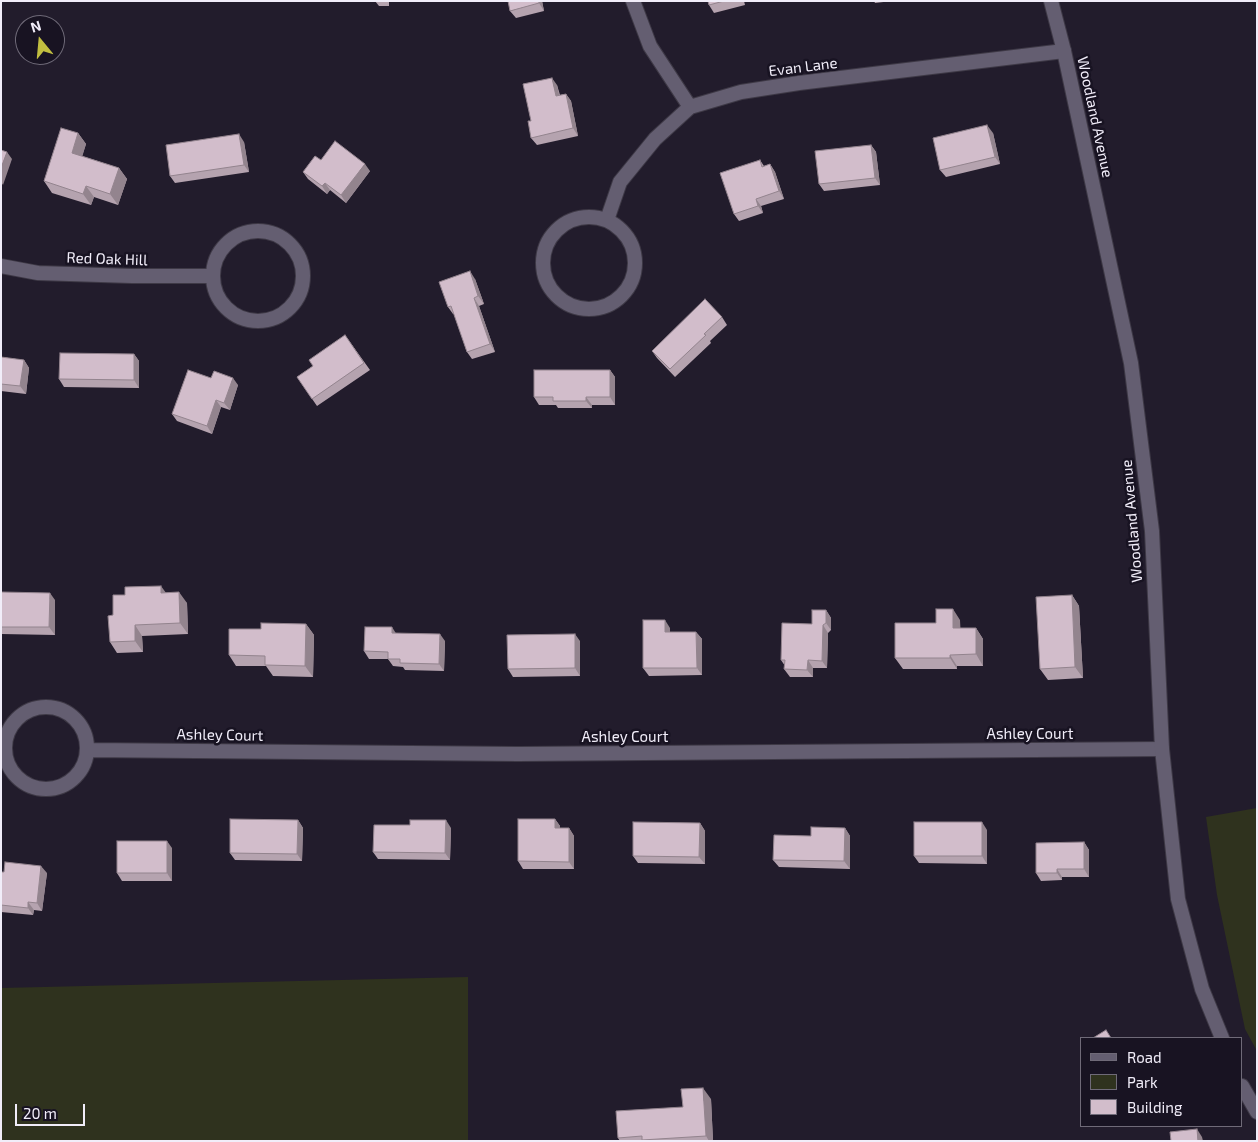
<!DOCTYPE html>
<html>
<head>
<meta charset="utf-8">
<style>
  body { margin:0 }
  #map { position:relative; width:1258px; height:1142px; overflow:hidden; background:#221c2c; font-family:"Exo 2",sans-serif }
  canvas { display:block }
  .frame { position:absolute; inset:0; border:2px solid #f1edf9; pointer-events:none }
  .legend { position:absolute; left:1080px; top:1037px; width:162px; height:90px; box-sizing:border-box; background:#181322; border:1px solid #6f6a78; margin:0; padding:6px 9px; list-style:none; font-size:15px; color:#f1edf9 }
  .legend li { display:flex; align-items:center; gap:10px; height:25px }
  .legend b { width:25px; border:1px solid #6f6a78 }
  .north { position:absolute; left:15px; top:15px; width:50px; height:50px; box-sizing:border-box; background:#181322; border:1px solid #6f6a78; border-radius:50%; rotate:343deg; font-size:14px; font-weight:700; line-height:20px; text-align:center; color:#f1edf9 }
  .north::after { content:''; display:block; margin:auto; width:18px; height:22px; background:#c1be40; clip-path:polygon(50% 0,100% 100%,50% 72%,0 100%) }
  .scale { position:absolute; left:15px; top:1104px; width:70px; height:22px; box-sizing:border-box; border:2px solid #f1edf9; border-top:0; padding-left:6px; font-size:15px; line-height:18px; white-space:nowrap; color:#f1edf9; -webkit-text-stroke:4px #181322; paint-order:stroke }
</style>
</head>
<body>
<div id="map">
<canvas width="1258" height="1142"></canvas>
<div class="frame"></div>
<ul class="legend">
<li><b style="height:6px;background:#645e71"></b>Road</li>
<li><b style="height:14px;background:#2f321e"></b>Park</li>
<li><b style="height:14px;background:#d2bdcb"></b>Building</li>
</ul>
<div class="north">N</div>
<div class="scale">20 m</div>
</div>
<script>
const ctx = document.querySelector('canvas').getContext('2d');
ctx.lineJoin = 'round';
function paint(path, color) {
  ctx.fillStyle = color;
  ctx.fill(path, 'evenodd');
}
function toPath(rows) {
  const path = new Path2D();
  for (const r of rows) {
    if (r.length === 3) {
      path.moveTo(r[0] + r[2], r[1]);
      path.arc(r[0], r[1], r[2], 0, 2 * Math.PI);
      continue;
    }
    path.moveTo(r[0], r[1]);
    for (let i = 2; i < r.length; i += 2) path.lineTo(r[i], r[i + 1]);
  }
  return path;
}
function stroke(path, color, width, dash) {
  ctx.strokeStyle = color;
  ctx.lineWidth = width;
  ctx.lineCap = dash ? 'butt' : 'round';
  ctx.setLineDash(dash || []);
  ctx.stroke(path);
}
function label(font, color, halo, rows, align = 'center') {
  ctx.font = font + ' "Exo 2",sans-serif';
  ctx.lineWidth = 5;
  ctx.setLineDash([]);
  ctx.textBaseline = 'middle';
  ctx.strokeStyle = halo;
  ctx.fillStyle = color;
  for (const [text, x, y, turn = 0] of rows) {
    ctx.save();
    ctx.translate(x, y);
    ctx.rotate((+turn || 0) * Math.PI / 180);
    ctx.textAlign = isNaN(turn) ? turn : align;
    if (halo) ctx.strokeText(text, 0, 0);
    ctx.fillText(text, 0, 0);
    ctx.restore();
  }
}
paint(toPath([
  [1257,808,1257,1051,1245,1029,1217,895,1206,817],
  [468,977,468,1141,1,1141,1,988]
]), '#2f321e');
const minor = toPath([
  [633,1,650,46,690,107],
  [589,263,46],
  [607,220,620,182,655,139,690,107,741,92,799,83,1064,51],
  [258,276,45],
  [1,266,38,273,132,276,213,276],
  [46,748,41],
  [88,750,518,754,1162,749]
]);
const tertiary = toPath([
  [1051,1,1064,51,1131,363,1152,531,1162,749,1178,899,1202,989,1222,1038],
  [1242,1086,1257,1112]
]);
stroke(minor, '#3e3946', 16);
stroke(tertiary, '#3e3946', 16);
stroke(minor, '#645e71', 14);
stroke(tertiary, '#645e71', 14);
paint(toPath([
  [375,1,389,1,389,6,379,6],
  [542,1,544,11,516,18,510,11],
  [708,1,744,1,745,5,714,13,709,5],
  [874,1,892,1,875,3],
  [557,85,560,95,566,94,571,101,578,136,537,145,531,138,531,121],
  [78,133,86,144,82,156,119,168,127,179,118,205,94,197,91,205,52,193,44,181],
  [993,133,1000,164,946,177,940,170],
  [244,142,249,172,175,183,170,176],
  [871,145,876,152,880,185,824,191,819,184],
  [760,160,764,166,770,164,775,172,784,199,761,206,763,213,739,221,734,214],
  [370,171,346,203,330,190,327,194,308,179,303,172],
  [475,279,484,304,479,306,495,352,472,359,467,352,454,314,453,314,448,307],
  [722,317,727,325,710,341,711,343,675,377,657,358,652,351],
  [345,335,370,370,317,406,297,377,313,366],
  [134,354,139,361,139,388,64,387,59,379],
  [1,357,24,360,29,368,26,394,1,391],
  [610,370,615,377,615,405,592,405,592,408,558,408,556,405,539,405,534,397],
  [211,378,238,385,230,410,221,407,212,434,177,421,172,414],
  [1,592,55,600,55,635,1,634],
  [166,593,187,603,188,634,142,636,143,652,117,653,110,642,113,615],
  [1072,595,1079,606,1083,678,1048,680,1040,669],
  [826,610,831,618,831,630,828,633,827,668,813,668,813,677,790,677,784,669,785,666,781,660,812,624],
  [960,620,960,628,976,628,983,639,983,666,957,666,957,669,903,669,895,658,936,623],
  [306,624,314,635,313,677,273,676,266,666,236,666,229,655,261,629],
  [670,628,670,632,696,632,702,639,702,675,649,676,643,668],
  [396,633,445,641,444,671,405,670,403,667,393,666,388,659,369,659,364,651],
  [580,641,580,676,513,677,508,669],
  [555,819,560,826,560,828,569,828,574,836,574,869,523,869,518,861],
  [298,820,303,828,302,861,235,860,230,853],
  [700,823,705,831,705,864,638,863,633,856],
  [451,828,450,860,378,859,373,852],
  [845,828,850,836,850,869,779,867,773,860,811,836],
  [987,830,987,864,919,863,914,856],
  [1084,842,1089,850,1089,877,1062,877,1062,880,1041,881,1036,873],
  [172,848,172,881,122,881,117,873],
  [1,872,47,873,42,911,34,910,33,915,1,912],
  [711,1099,713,1141,620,1141,618,1138,683,1107]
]), '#b5a3af');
paint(toPath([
  [539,1,542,1,544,11,539,3],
  [552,78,557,85,561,103,556,96],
  [566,94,571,101,578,136,573,128],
  [987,125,993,133,1000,164,995,157],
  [78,133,86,144,80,164,72,153],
  [239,134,244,142,249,172,244,165],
  [871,145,876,152,880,185,875,178],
  [7,152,12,159,3,185,1,182,1,168],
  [365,164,370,171,346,203,341,195],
  [770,164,775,172,784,199,779,191],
  [119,168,127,179,118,205,110,194],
  [325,183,330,190,327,194,322,186],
  [86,186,94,197,91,205,83,194],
  [756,199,761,206,763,213,758,206],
  [470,271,475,279,484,304,478,296],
  [474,298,479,306,495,352,490,344],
  [134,354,139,361,139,388,134,380],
  [24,360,29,368,26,394,20,386],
  [610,370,615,377,615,405,610,397],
  [233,378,238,385,230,410,224,403],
  [586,397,592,405,592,408,586,401],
  [216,400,221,407,212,434,207,426],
  [161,586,169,597,161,593],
  [179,592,187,603,188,634,180,623],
  [50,593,55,600,55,635,49,627],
  [1072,595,1079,606,1083,678,1075,667],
  [953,609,960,620,961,639,953,628],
  [826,610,831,618,831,630,826,623],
  [665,620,670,628,670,640,665,632],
  [306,624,314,635,313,677,305,666],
  [135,625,142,636,143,652,135,641],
  [823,625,828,633,827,668,822,661],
  [392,627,397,635,392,633],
  [976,628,983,639,983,666,976,654],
  [696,632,702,639,702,675,697,668],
  [440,634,445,641,444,671,439,664],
  [575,634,580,641,580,676,575,668],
  [950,655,957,666,957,669,950,658],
  [808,660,813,668,813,677,807,670],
  [555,819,560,826,560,836,555,828],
  [298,820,303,828,302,861,297,854],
  [446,820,451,828,450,860,445,853],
  [982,822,987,830,987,864,982,856],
  [700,823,705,831,705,864,699,857],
  [569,828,574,836,574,869,569,862],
  [845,828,850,836,850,869,844,861],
  [167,841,172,848,172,881,167,873],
  [1084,842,1089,850,1089,877,1084,869],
  [41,866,47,873,42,911,37,903],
  [1057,869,1062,877,1062,880,1057,873],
  [28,902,34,910,33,915,28,908],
  [703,1088,711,1099,713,1141,709,1141,706,1136],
  [1197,1129,1202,1137,1203,1141,1198,1141]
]), '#93848e');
const building = toPath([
  [508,1,539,1,539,3,510,11,508,1],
  [708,1,724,1,709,5,708,1],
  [552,78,556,96,566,94,573,128,531,138,528,121,531,121,523,84,552,78],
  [987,125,995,157,940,170,933,138,987,125],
  [61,128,78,133,72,153,119,168,110,194,86,186,83,194,44,181,61,128],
  [239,134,244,165,170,176,166,145,239,134],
  [335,141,365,164,341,195,325,183,322,186,303,172,315,156,321,160,335,141],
  [871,145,875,178,819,184,815,151,871,145],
  [1,150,7,152,1,168,1,150],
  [760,160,762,167,770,164,779,191,756,199,758,206,734,214,720,173,760,160],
  [470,271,478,296,474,298,490,344,467,352,451,306,448,307,439,282,470,271],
  [705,299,722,317,704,334,706,335,670,369,652,351,705,299],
  [345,335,364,363,312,399,297,377,313,366,309,360,345,335],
  [60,353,134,354,134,380,59,379,60,353],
  [1,357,24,360,20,386,1,384,1,357],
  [188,370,211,378,214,371,233,378,224,403,216,400,207,426,172,414,188,370],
  [534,370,610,370,610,397,586,397,586,401,553,401,553,397,534,397,534,370],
  [161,586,161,593,179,592,180,623,135,625,135,641,110,642,108,616,113,615,113,595,125,595,125,587,161,586],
  [1,592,50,593,49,627,1,627,1,592],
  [1072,595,1075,667,1040,669,1036,597,1072,595],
  [936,609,953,609,953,628,976,628,976,654,950,655,950,658,895,658,895,623,936,623,936,609],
  [812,610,826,610,826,623,823,625,822,661,808,660,807,670,784,669,785,660,781,660,782,623,812,624,812,610],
  [643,620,665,620,665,632,696,632,697,668,643,668,643,620],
  [261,623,306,624,305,666,265,665,265,656,229,655,229,629,261,629,261,623],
  [365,627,392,627,392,633,440,634,439,664,400,663,400,659,388,659,388,652,364,651,365,627],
  [575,634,575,668,508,669,507,635,575,634],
  [230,819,298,820,297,854,230,853,230,819],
  [518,819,555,819,555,828,569,828,569,862,518,861,518,819],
  [410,820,446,820,445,853,373,852,374,825,410,825,410,820],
  [633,822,700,823,699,857,633,856,633,822],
  [914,822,982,822,982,856,914,856,914,822],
  [811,827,845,828,844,861,773,860,774,835,811,836,811,827],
  [117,841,167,841,167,873,117,873,117,841],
  [1084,842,1084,869,1057,869,1057,873,1036,873,1036,843,1084,842],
  [5,862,41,866,37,903,28,902,28,908,1,905,1,872,4,872,5,862],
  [1106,1030,1111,1038,1093,1038,1106,1030],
  [703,1088,706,1136,642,1140,642,1136,618,1138,616,1111,683,1107,681,1089,703,1088],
  [1197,1129,1198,1141,1171,1141,1170,1132,1197,1129]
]);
paint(building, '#d2bdcb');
stroke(building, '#93848e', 1);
label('15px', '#f1edf9', '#181322', [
  ["Evan Lane",803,67,-7],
  ["Woodland Avenue",1095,117,78],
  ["Red Oak Hill",107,259,2],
  ["Woodland Avenue",1132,521,-95],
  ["Ashley Court",1030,734],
  ["Ashley Court",220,735,1],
  ["Ashley Court",625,737]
]);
</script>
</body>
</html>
